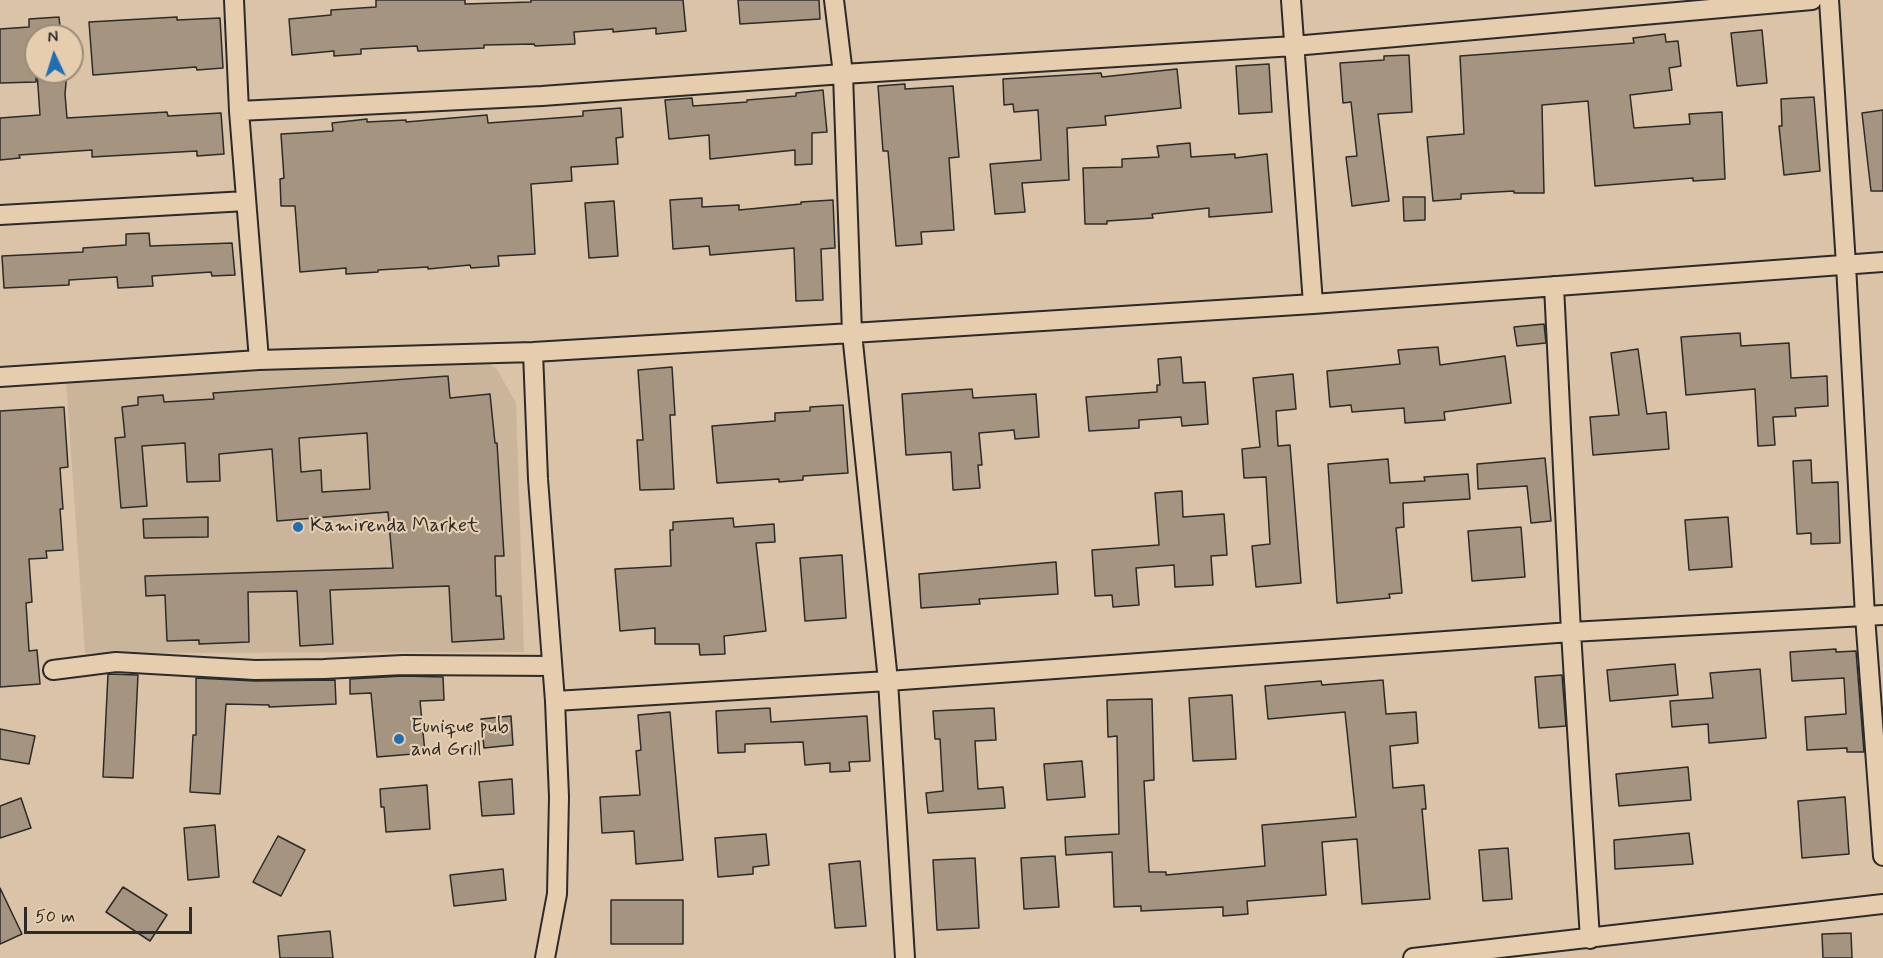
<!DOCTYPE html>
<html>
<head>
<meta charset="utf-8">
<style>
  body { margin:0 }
  #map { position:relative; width:1883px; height:958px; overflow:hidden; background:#dac3a6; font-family:Mynerve,sans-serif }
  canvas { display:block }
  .north { position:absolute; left:24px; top:24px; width:60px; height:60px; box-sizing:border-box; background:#e5cdae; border:2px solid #9b8c7a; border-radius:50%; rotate:356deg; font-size:16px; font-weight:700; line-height:24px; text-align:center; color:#2b2b2b }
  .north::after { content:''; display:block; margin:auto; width:21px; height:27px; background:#1f6fb2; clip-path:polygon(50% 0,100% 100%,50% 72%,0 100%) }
  .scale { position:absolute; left:24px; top:907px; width:168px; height:27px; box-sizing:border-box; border:3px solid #2b2b2b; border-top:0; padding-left:8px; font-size:18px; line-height:21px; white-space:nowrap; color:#2b2b2b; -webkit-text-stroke:4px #e5cdae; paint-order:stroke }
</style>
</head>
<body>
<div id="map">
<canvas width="1883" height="958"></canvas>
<div class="north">N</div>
<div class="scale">50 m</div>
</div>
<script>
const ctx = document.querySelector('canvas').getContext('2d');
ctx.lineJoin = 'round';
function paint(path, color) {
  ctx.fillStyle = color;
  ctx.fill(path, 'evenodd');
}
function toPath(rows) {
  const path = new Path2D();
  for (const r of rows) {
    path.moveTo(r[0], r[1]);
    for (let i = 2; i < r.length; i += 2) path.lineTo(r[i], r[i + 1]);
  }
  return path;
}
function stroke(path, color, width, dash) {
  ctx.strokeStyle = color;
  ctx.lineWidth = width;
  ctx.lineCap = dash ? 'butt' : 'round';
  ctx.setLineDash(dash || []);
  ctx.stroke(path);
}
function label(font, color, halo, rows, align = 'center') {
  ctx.font = font + ' Mynerve,sans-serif';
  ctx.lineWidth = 4.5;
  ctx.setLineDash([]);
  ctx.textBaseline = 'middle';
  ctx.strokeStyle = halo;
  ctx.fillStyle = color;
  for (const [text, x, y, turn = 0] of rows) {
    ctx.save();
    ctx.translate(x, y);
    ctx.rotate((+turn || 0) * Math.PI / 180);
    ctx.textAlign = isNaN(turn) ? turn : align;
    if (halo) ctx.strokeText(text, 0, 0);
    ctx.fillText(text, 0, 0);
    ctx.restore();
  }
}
paint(toPath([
  [480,360,496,368,516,403,524,652,85,653,66,381]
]), '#cab59b');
const building = toPath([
  [376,0,465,0,465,4,531,2,531,0,683,0,686,31,656,34,656,28,613,32,613,29,574,32,575,44,535,46,534,44,484,45,484,48,418,51,417,46,361,49,361,54,334,56,334,51,292,55,289,19,331,15,331,10,376,7,376,0],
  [738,0,819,0,820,19,740,24,738,0],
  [59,17,61,36,36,36,36,82,0,83,0,29,29,27,29,19,59,17],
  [177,17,177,20,220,18,223,68,197,70,196,67,93,75,89,22,177,17],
  [1762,30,1767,83,1737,86,1731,33,1762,30],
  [1665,34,1666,42,1678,41,1681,66,1669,68,1672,90,1630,95,1634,128,1690,124,1689,114,1722,112,1725,179,1693,181,1693,178,1595,186,1588,101,1542,105,1544,193,1514,193,1514,191,1461,194,1461,199,1433,201,1427,137,1464,134,1460,56,1634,43,1633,38,1665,34],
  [1409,55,1412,112,1378,114,1389,201,1352,206,1346,157,1357,156,1351,102,1343,103,1340,63,1384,60,1384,56,1409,55],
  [1269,64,1272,112,1239,114,1236,66,1269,64],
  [1177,69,1181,108,1105,116,1106,125,1067,128,1069,180,1022,183,1025,212,995,214,990,164,1041,160,1038,110,1014,112,1013,104,1004,105,1003,79,1101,73,1102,77,1177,69],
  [37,72,67,72,65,94,67,118,167,112,168,116,221,113,224,154,197,156,197,151,92,157,92,150,19,155,20,158,0,160,0,118,40,115,37,72],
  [905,84,905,89,953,86,959,157,949,158,954,230,921,232,922,244,896,246,888,151,883,151,878,86,905,84],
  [823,90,827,132,812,133,812,164,795,165,795,150,710,159,709,135,669,139,665,100,692,98,693,106,747,102,747,100,796,96,796,93,823,90],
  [1814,97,1820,171,1784,175,1779,126,1782,126,1781,99,1814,97],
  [621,108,623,137,616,138,618,164,571,167,572,181,531,184,535,254,498,256,499,266,471,268,470,265,428,269,428,267,378,270,378,272,346,274,346,268,300,272,295,206,281,206,280,179,284,178,281,134,333,131,332,123,367,119,367,122,406,120,406,122,487,115,488,123,583,116,583,111,621,108],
  [1883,110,1883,191,1871,191,1862,113,1883,110],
  [1190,143,1191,157,1235,154,1235,158,1267,154,1272,212,1209,217,1209,208,1152,214,1153,218,1107,221,1107,224,1085,224,1083,168,1122,167,1122,159,1159,157,1157,146,1190,143],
  [1403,197,1425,197,1425,220,1404,221,1403,197],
  [702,198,702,207,739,205,739,210,801,204,801,202,833,200,835,248,821,249,823,300,796,301,794,248,710,255,709,246,673,249,670,200,702,198],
  [614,201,618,256,589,258,585,203,614,201],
  [149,233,150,246,232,243,235,275,212,276,211,272,152,276,153,286,118,288,117,277,69,280,69,285,4,288,2,256,83,252,83,248,126,245,126,234,149,233],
  [1544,324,1546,343,1517,346,1514,327,1544,324],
  [1740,333,1741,346,1789,343,1791,378,1827,376,1828,406,1795,408,1796,416,1773,417,1775,445,1758,446,1755,389,1686,395,1681,337,1740,333],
  [1438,347,1440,365,1505,356,1511,403,1444,412,1445,420,1405,423,1404,408,1352,412,1351,405,1330,407,1327,371,1400,364,1398,350,1438,347],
  [1638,349,1647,414,1666,412,1669,449,1593,455,1590,417,1619,415,1611,353,1638,349],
  [1181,357,1183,383,1205,382,1208,424,1182,426,1181,417,1139,420,1139,428,1089,431,1086,397,1157,392,1157,385,1160,385,1158,359,1181,357],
  [672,367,675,415,670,415,674,489,640,490,637,440,643,440,638,370,672,367],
  [1293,374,1296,409,1276,411,1278,446,1290,445,1301,583,1256,587,1252,546,1270,544,1266,477,1244,478,1242,449,1260,447,1253,378,1293,374],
  [448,376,450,398,490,394,495,443,497,443,504,556,495,556,496,596,501,596,504,639,452,642,449,586,330,590,333,644,300,646,297,591,248,592,249,642,199,644,199,640,167,641,165,595,146,596,145,576,393,568,388,512,277,521,272,449,219,454,220,481,187,482,185,443,142,446,147,506,121,508,115,438,125,437,122,407,138,405,138,397,163,395,164,402,214,399,213,393,448,376],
  [367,433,370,489,322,492,321,470,301,472,299,438,367,433],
  [972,389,973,398,1036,394,1039,437,1015,439,1014,430,979,433,982,465,978,465,980,488,953,490,951,452,906,455,902,394,972,389],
  [843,405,848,473,803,476,803,480,779,482,779,479,717,483,712,426,775,421,775,413,810,411,810,407,843,405],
  [64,407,68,467,60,468,63,509,60,509,63,550,46,551,47,558,29,559,32,602,26,603,29,651,37,650,40,684,0,687,0,411,64,407],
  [1545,458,1551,521,1531,523,1527,486,1478,489,1477,464,1545,458],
  [1388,459,1390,483,1425,481,1424,477,1468,474,1470,499,1403,503,1404,527,1396,528,1402,593,1389,594,1390,598,1337,603,1328,464,1388,459],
  [1811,460,1812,483,1838,482,1840,543,1811,544,1811,533,1797,534,1793,461,1811,460],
  [1182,491,1183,517,1224,514,1227,555,1211,556,1213,585,1175,587,1174,565,1136,568,1139,605,1113,607,1112,595,1095,596,1092,550,1159,545,1155,493,1182,491],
  [208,517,208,537,144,538,143,519,208,517],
  [1728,517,1732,567,1689,570,1685,520,1728,517],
  [733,518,734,527,774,524,775,542,756,543,766,631,724,636,725,654,700,655,699,644,655,644,655,628,620,631,615,569,671,566,670,530,673,530,673,522,733,518],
  [1521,527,1525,577,1472,581,1468,531,1521,527],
  [842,555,846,618,805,621,800,558,842,555],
  [1056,562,1058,594,979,599,980,604,921,608,919,574,1056,562],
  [1836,649,1836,652,1856,651,1864,752,1847,752,1847,748,1807,750,1805,717,1846,714,1844,678,1792,681,1790,652,1836,649],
  [1675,664,1678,695,1610,701,1607,670,1675,664],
  [1760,669,1766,738,1709,743,1708,724,1672,727,1670,701,1713,698,1710,673,1760,669],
  [108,674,138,675,133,778,103,777,108,674],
  [1562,675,1566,726,1539,728,1535,677,1562,675],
  [403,676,443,677,444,700,420,701,425,753,377,757,371,693,350,694,350,679,403,676],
  [196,678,255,681,335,680,336,704,269,707,269,705,226,704,220,794,190,792,193,735,196,735,196,678],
  [1383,680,1386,714,1416,712,1418,743,1390,746,1393,788,1424,785,1426,809,1422,809,1430,899,1362,904,1357,839,1322,842,1326,895,1247,901,1248,914,1223,916,1223,907,1141,911,1141,906,1114,907,1112,852,1066,855,1065,837,1119,834,1117,736,1108,737,1107,700,1152,699,1154,780,1144,781,1149,872,1166,872,1166,875,1265,866,1262,825,1356,817,1345,712,1268,719,1265,686,1321,681,1322,685,1383,680],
  [1232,695,1236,759,1193,761,1189,698,1232,695],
  [770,708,771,722,867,716,870,761,849,762,850,771,830,772,830,763,805,765,803,742,745,744,745,752,718,753,716,711,770,708],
  [994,708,996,740,975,741,978,789,1003,787,1005,808,928,813,926,793,943,791,940,739,935,739,933,711,994,708],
  [670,712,683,860,636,864,634,831,602,833,600,797,640,795,636,751,641,750,638,715,670,712],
  [511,716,513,745,484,748,481,719,511,716],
  [0,729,35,736,29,764,0,759,0,729],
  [1082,761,1085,797,1047,800,1044,764,1082,761],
  [1688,767,1691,800,1619,806,1616,774,1688,767],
  [512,779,514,814,482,816,479,782,512,779],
  [427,785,430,829,386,832,384,807,381,807,380,789,427,785],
  [1845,797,1849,854,1802,858,1798,801,1845,797],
  [21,798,31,828,0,838,0,806,21,798],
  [215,825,219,877,188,880,184,828,215,825],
  [1689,833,1693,864,1615,869,1614,840,1689,833],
  [766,834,769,865,753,867,753,874,718,877,715,838,766,834],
  [278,836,305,850,281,896,253,882,278,836],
  [1508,848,1512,899,1483,901,1479,850,1508,848],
  [1055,856,1059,907,1024,909,1021,858,1055,856],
  [975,858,979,928,937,930,933,860,975,858],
  [860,861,866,926,835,928,829,864,860,861],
  [503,869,506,900,454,906,450,875,503,869],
  [123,887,167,915,150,941,106,912,123,887],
  [0,888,22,934,0,944,0,888],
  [611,900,683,900,683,944,611,944,611,900],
  [330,931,333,958,280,958,278,936,330,931],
  [1851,933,1852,958,1823,958,1822,934,1851,933]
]);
paint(building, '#a49480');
stroke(building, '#2b2b2b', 1.5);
const street = toPath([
  [234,0,239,111,259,360],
  [834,0,843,74,852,333,888,681,905,958],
  [1291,0,1313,304],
  [1829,0,1846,265,1865,616,1883,856],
  [239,111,542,96,843,74,1294,46,1812,0],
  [0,215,246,201],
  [1554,286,1571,632,1590,939],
  [533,352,538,479,555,701,559,797,557,894,545,958],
  [0,377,259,360,533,352,852,333,1313,304,1883,262],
  [53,670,116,662,255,670,324,669,403,665,552,666],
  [555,701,888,681,1571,632,1883,615],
  [1413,958,1883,904]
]);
stroke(street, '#2b2b2b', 22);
stroke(street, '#e5cdae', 18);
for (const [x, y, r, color] of [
  [298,527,6,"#1f6fb2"],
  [399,739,6,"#1f6fb2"]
]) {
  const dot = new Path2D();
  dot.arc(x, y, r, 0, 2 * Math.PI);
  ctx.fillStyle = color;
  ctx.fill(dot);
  stroke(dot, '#e5cdae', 2);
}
label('20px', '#2b2b2b', '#e5cdae', [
  ["Kamirenda Market",310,527],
  ["Eunique pub",411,728],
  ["and Grill",411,751]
], 'left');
</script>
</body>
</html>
